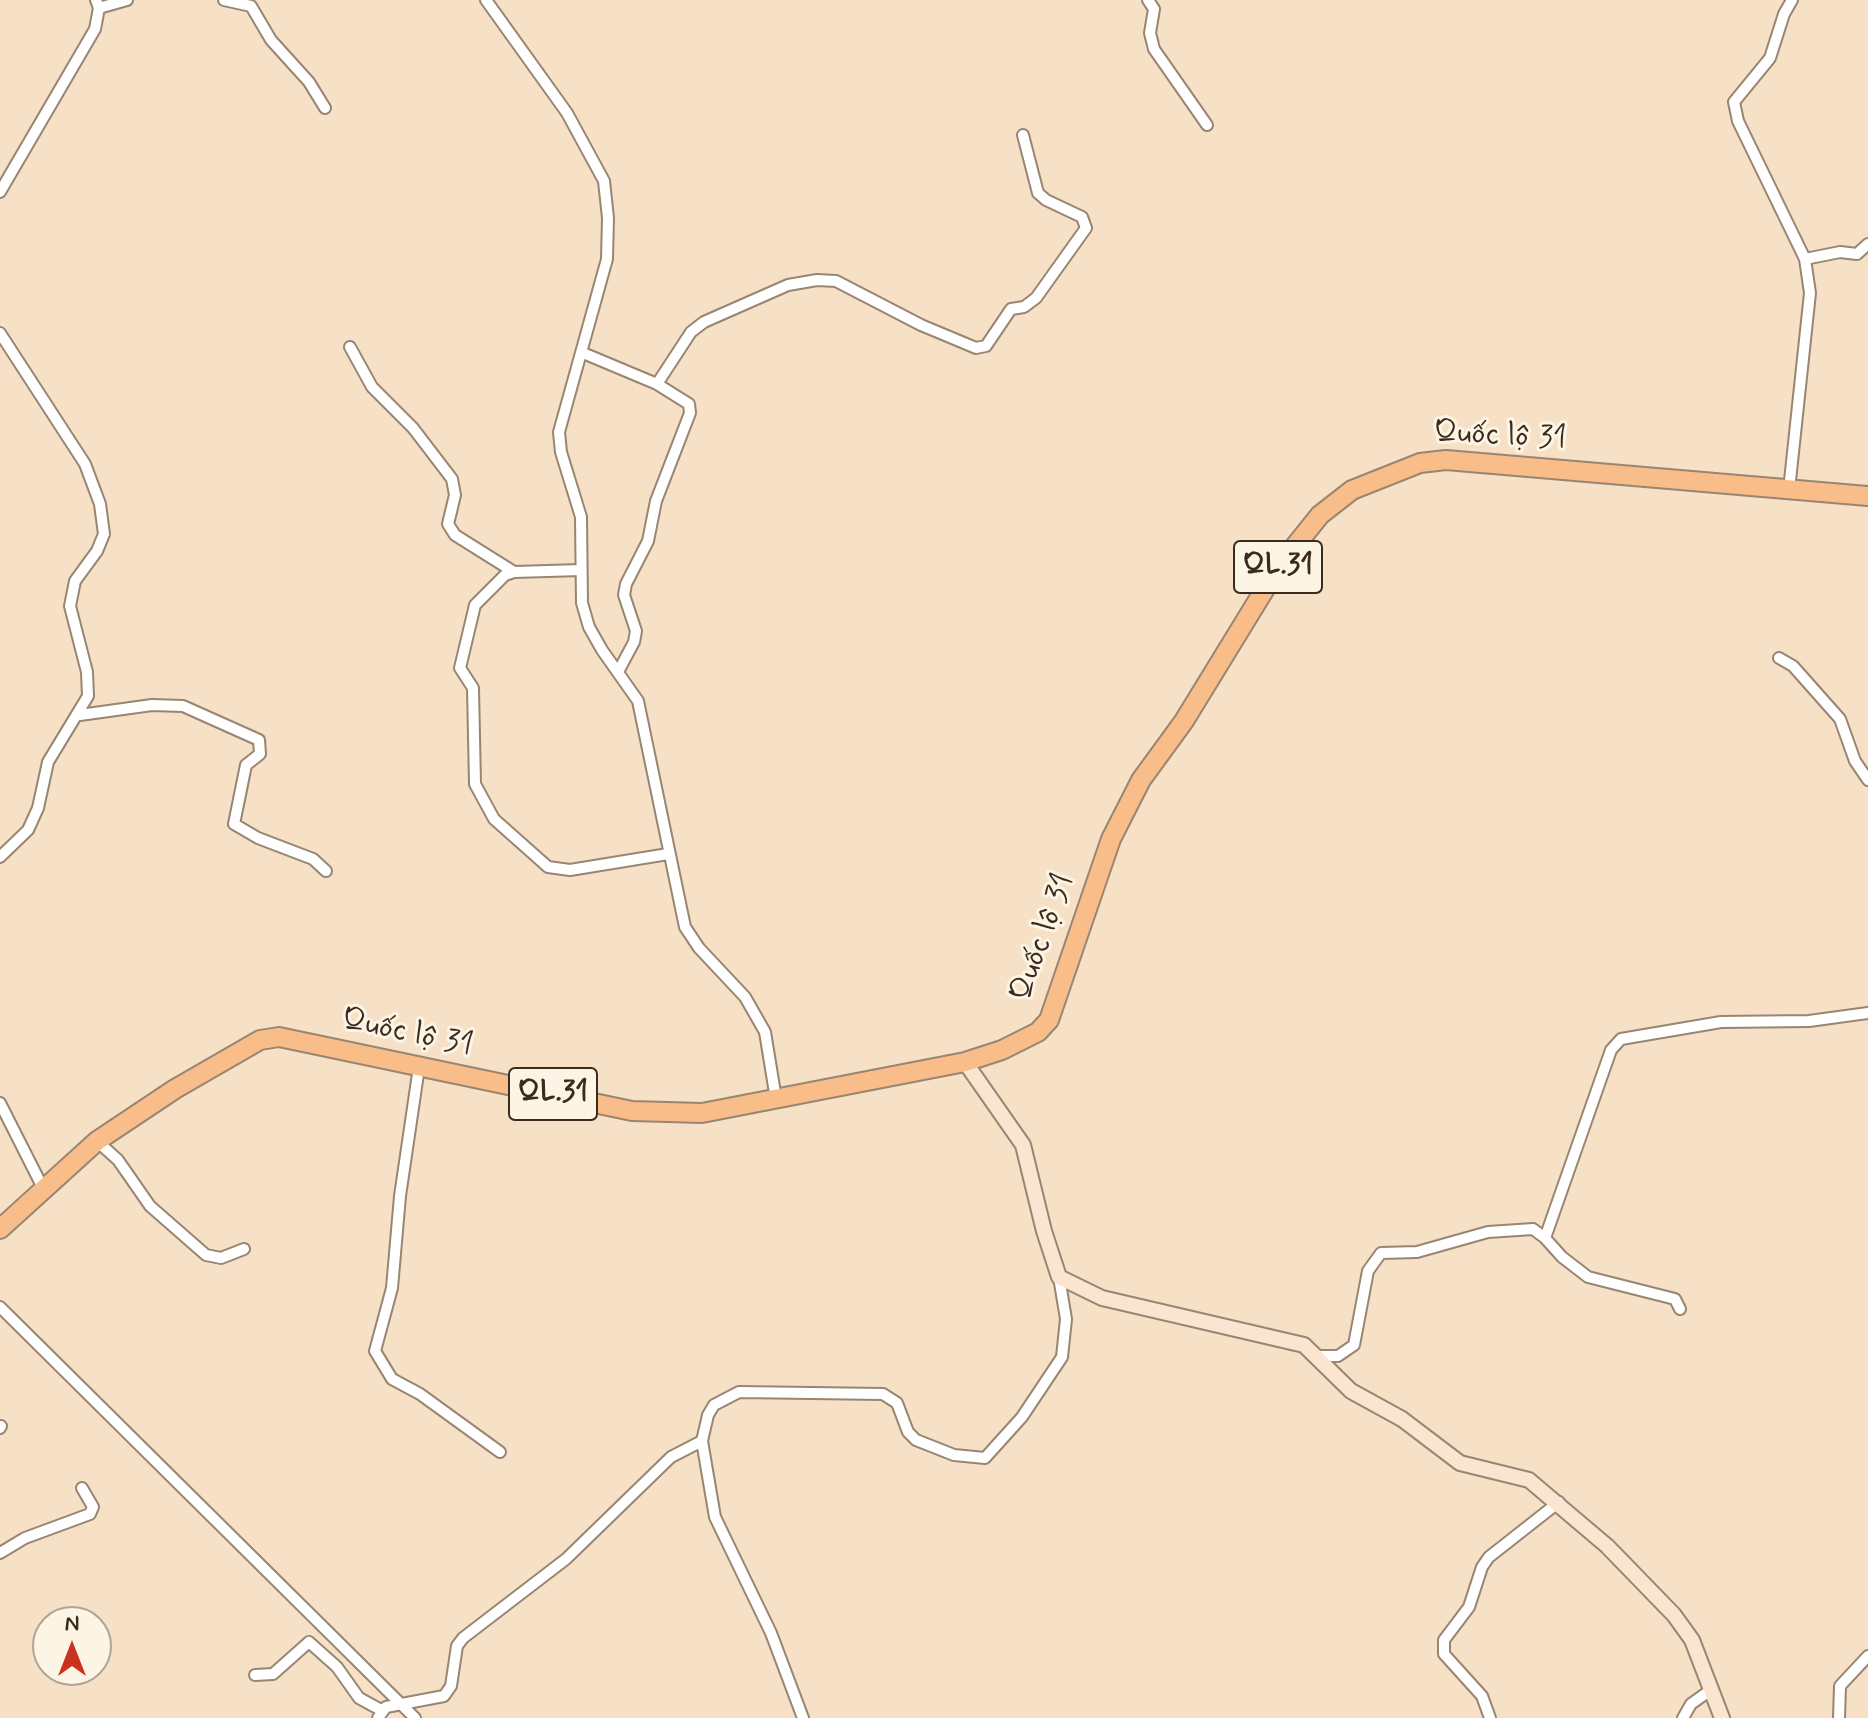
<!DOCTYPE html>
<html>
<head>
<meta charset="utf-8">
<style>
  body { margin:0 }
  #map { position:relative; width:1868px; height:1718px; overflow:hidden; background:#f6e0c6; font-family:Mynerve,sans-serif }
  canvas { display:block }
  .north { position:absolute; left:32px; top:1606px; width:80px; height:80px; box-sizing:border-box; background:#fcf5e5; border:2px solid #afa495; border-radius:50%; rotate:0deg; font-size:22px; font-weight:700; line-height:32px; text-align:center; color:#3b2a1e }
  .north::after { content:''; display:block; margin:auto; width:28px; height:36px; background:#c8321e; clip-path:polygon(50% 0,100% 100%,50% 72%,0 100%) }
</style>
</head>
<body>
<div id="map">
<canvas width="1868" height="1718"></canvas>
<div class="north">N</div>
</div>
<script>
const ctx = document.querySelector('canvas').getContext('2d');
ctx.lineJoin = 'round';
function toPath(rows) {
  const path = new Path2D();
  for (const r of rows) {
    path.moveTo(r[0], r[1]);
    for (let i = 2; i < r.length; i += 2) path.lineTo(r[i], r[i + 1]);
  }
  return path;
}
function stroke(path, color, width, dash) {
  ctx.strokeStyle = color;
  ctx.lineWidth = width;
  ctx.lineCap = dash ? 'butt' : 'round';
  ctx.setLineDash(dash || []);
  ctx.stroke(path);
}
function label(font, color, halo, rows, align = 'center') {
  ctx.font = font + ' Mynerve,sans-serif';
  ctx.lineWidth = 6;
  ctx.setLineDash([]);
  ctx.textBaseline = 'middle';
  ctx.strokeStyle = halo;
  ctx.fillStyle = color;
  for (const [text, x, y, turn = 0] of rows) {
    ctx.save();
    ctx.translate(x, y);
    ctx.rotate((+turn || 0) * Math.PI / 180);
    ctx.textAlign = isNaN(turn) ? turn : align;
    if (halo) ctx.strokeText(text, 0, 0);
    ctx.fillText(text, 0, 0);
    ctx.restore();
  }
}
const street = toPath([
  [224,0,251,6,271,40,309,82,325,108],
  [486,0,567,113,604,181,608,218,607,259,559,432,561,452,581,517,582,603,589,627,602,650,638,701,685,927,699,948,745,997,765,1032,776,1099],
  [1148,0,1154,9,1150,33,1154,49,1207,125],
  [99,8,127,0],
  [0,192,95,29,99,8,96,0],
  [1805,259,1840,252,1857,254,1868,244],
  [0,333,85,464,100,504,104,534,97,551,75,581,70,606,87,672,88,696,48,762,38,808,28,830,0,857],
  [350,347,372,387,413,428,452,479,455,495,448,524,455,535,514,572],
  [583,353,657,384,691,332,704,322,788,285,817,280,836,281,921,325,976,348,986,346,1011,309,1024,307,1036,298,1086,228,1082,217,1046,200,1038,193,1023,135],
  [1789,490,1810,293,1805,259,1738,121,1734,102,1770,58,1784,14,1792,0],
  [581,570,514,572,505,575,475,605,460,668,473,688,475,784,494,819,548,867,570,870,668,854],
  [1779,658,1793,666,1840,719,1855,761,1868,780],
  [618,672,634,642,636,631,624,595,626,584,648,541,656,501,690,413,689,404,657,384],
  [80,715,152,705,183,706,259,740,260,754,246,765,234,824,258,838,313,859,326,871],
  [419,1067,400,1196,392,1288,375,1351,392,1379,420,1394,500,1452],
  [0,1103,43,1188],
  [97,1141,118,1160,150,1206,206,1255,221,1258,244,1249],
  [1545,1238,1562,1257,1588,1277,1675,1299,1680,1309],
  [0,1307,415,1718],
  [1316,1356,1338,1356,1354,1345,1368,1271,1381,1253,1417,1252,1488,1232,1533,1229,1545,1238,1611,1050,1621,1039,1721,1022,1809,1021,1868,1013],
  [0,1428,1,1426],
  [0,1553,25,1538,90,1514,93,1507,82,1488],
  [255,1675,273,1674,309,1642,337,1667,359,1698,381,1710],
  [378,1718,386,1707,444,1696,451,1686,457,1646,463,1638,566,1559,671,1457,702,1441],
  [803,1718,771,1633,715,1517,702,1441,708,1415,714,1405,739,1392,883,1394,897,1403,908,1432,916,1440,954,1455,985,1458,1022,1417,1062,1357,1066,1319,1059,1277],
  [1490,1718,1482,1696,1444,1654,1444,1640,1469,1607,1482,1567,1489,1557,1559,1502],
  [1683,1718,1691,1704,1712,1689],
  [1839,1718,1840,1686,1868,1656]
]);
const secondary = toPath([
  [965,1062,1023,1145,1044,1231,1059,1277,1102,1298,1304,1345,1351,1391,1402,1419,1460,1463,1529,1480,1607,1546,1674,1615,1692,1640,1722,1718]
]);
const highway = toPath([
  [0,1229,97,1141,175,1089,260,1040,279,1037,632,1111,702,1113,965,1062,1002,1050,1038,1032,1049,1020,1111,839,1141,780,1184,721,1279,566,1320,515,1352,490,1420,463,1446,460,1868,496]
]);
stroke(street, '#988572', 14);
stroke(secondary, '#988572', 18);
stroke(highway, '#988572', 22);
stroke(street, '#fff', 10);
stroke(secondary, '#fce5d0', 14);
stroke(highway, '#f8bd89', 18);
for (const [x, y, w] of [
  [1278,567,88],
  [553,1094,88]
]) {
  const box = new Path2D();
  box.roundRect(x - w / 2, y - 26, w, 52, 6);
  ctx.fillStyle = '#fcf5e5';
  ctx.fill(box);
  stroke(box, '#3b2a1e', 2);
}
label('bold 30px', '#3b2a1e', null, [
  ["QL.31",1278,567],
  ["QL.31",553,1094]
]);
label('32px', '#3b2a1e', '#fcf5e5', [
  ["Quốc lộ 31",1500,437,3],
  ["Quốc lộ 31",1044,938,-70],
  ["Quốc lộ 31",407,1034,12]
]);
</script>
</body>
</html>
